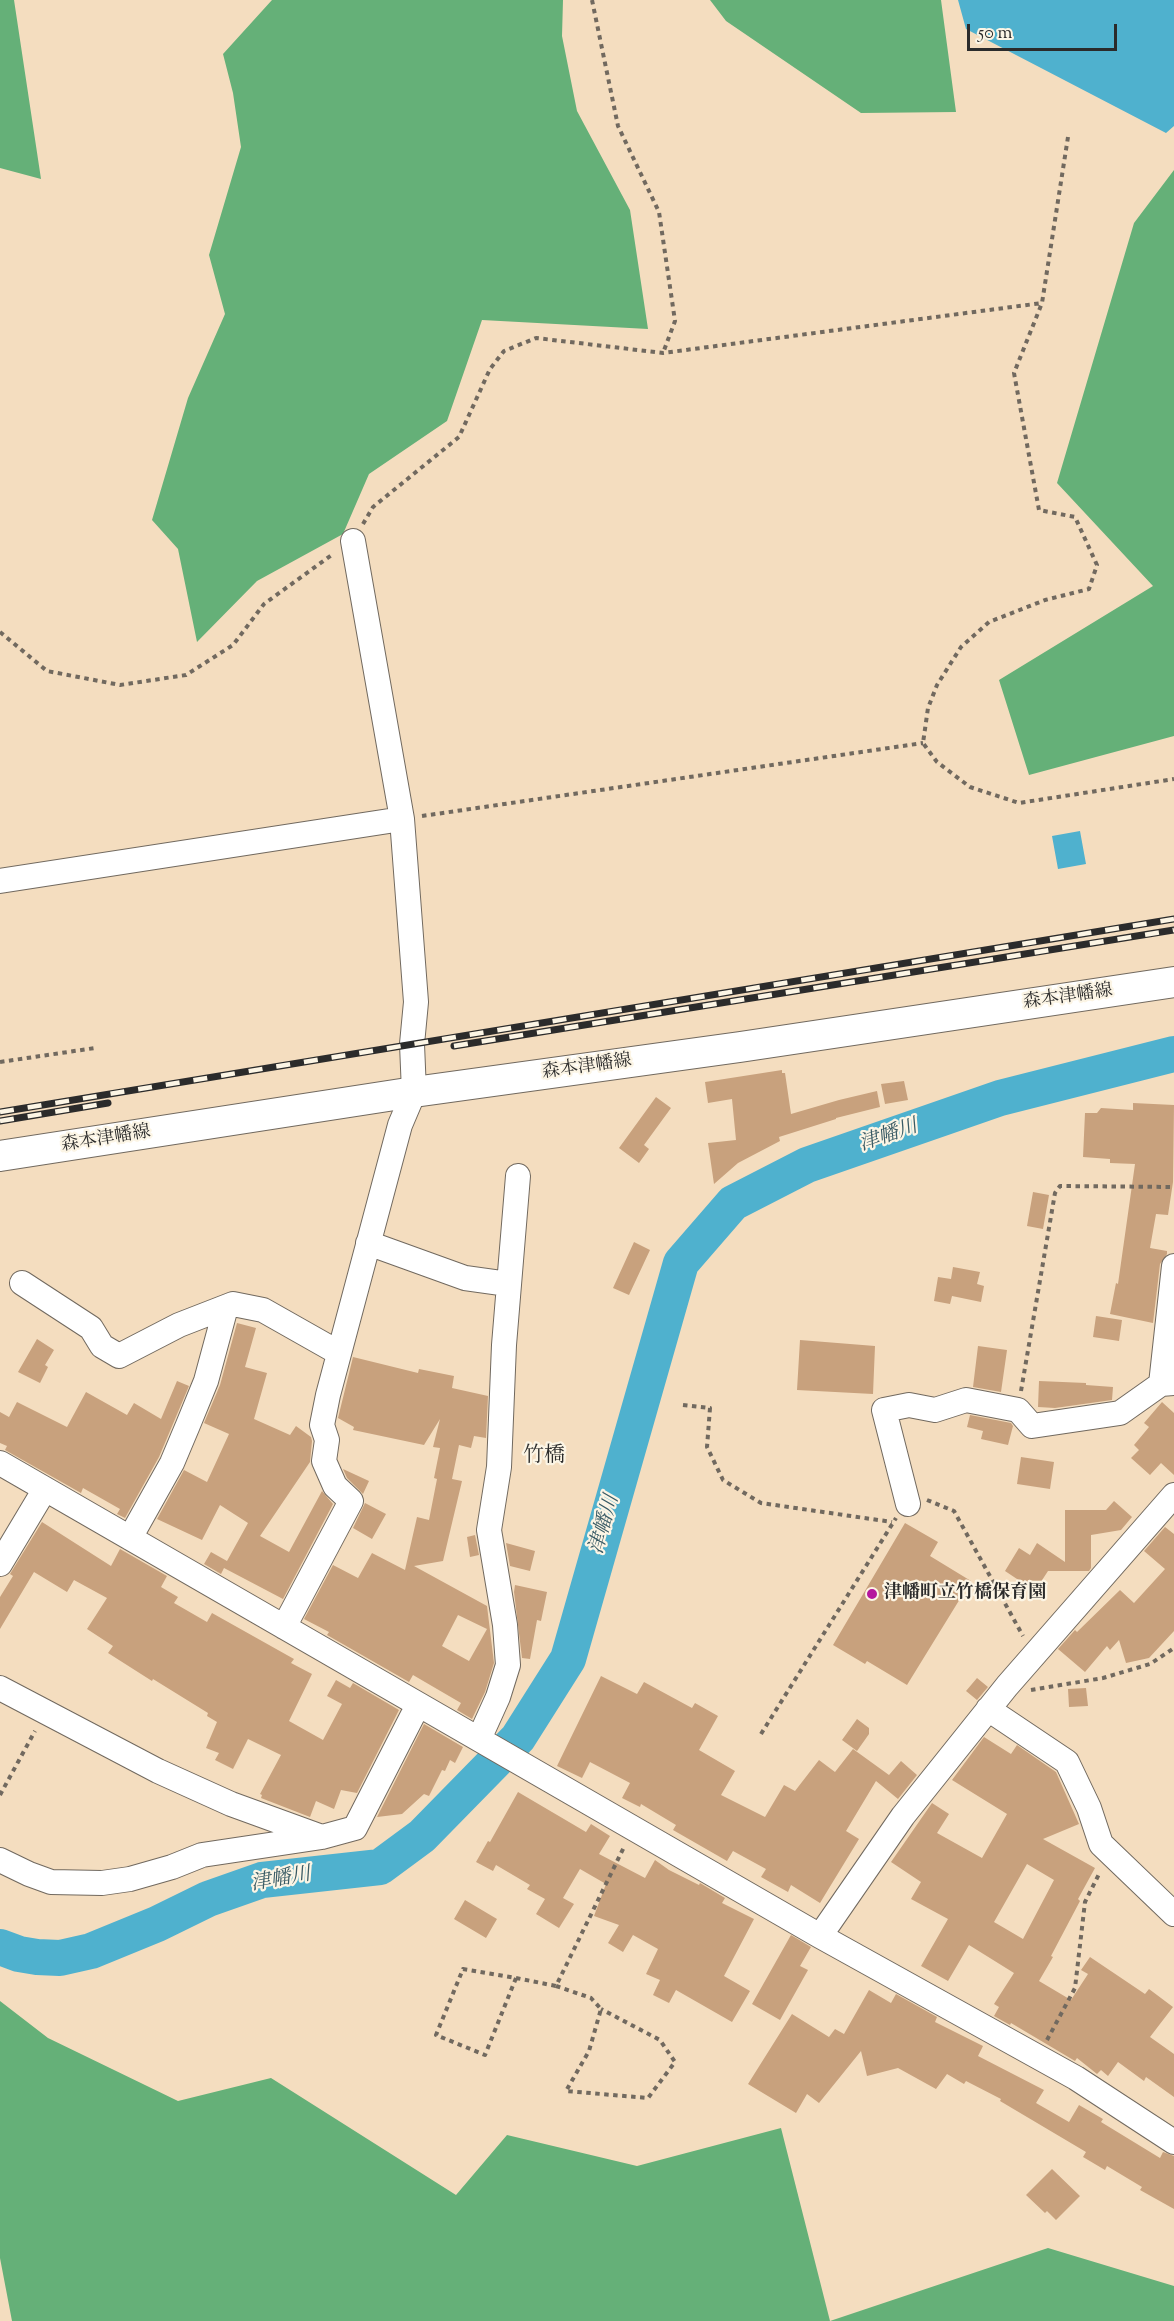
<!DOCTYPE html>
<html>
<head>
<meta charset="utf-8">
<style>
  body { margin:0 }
  #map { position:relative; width:1174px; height:2321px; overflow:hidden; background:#f4ddbf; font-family:"Sorts Mill Goudy",serif }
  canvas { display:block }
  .scale { position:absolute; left:967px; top:24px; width:150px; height:27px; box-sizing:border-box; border:3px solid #2b2b2b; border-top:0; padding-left:8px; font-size:18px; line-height:21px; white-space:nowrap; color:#2b2b2b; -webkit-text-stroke:4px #fcf5e5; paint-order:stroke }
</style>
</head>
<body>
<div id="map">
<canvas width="1174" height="2321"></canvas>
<div class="scale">50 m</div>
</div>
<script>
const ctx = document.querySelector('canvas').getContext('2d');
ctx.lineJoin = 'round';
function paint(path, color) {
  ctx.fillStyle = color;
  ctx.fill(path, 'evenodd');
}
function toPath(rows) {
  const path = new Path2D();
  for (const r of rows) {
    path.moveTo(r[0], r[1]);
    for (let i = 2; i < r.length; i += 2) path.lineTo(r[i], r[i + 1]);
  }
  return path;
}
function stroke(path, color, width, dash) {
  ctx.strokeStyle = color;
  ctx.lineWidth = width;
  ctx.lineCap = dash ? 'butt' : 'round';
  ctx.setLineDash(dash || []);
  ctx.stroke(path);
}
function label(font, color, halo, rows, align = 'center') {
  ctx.font = font + ' "Sorts Mill Goudy","Noto Serif JP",serif';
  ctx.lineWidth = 4.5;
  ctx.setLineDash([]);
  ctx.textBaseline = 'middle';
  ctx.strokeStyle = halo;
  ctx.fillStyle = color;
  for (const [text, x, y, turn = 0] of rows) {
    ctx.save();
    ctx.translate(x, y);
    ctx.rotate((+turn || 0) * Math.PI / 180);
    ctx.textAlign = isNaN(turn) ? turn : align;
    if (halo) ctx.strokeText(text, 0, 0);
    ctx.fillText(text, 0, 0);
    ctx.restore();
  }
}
paint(toPath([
  [0,0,14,0,41,179,0,168],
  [272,0,563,0,562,36,577,111,630,210,648,329,482,320,447,421,369,474,343,534,257,581,197,642,178,549,152,520,188,398,225,314,209,255,241,147,233,93,223,54],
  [710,0,941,0,956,112,861,113,726,21],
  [1174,170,1174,736,1029,775,999,680,1153,586,1057,483,1134,223],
  [0,2001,48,2038,178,2101,271,2078,456,2195,507,2135,637,2166,781,2128,830,2321,1048,2248,1174,2286,1174,2321,12,2321,0,2258]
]), '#65b078');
paint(toPath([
  [958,0,1174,0,1174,126,1166,133,966,29],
  [1080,831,1086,864,1058,869,1052,836]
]), '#4fb1ce');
stroke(toPath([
  [0,1947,19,1954,37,1957,60,1958,91,1951,157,1924,208,1899,262,1880,380,1867,422,1836,518,1738,568,1659,681,1263,733,1203,807,1165,1000,1098,1174,1054]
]), '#4fb1ce', 36);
paint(toPath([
  [782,1070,782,1073,785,1073,791,1114,839,1100,877,1091,880,1107,836,1118,836,1119,779,1137,780,1141,738,1163,714,1184,708,1143,736,1140,732,1099,708,1103,705,1082],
  [904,1081,908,1100,885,1104,881,1084],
  [656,1097,671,1108,644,1145,649,1149,639,1163,619,1148],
  [1133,1103,1174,1105,1173,1182,1168,1215,1156,1214,1150,1248,1167,1251,1167,1254,1160,1264,1153,1323,1110,1314,1116,1283,1118,1284,1135,1164,1110,1163,1110,1159,1083,1157,1085,1113,1097,1113,1101,1108,1133,1110],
  [1033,1192,1049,1195,1043,1229,1027,1226],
  [634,1242,650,1250,629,1295,613,1288],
  [953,1267,980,1272,977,1284,984,1286,981,1302,952,1296,950,1304,934,1301,938,1277,951,1279],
  [1096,1316,1122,1320,1119,1341,1093,1337],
  [237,1323,256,1328,245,1367,267,1373,254,1419,290,1435,296,1426,311,1437,312,1441,310,1462,260,1536,289,1552,322,1491,333,1504,283,1599,224,1568,221,1574,204,1564,211,1552,227,1561,248,1523,220,1505,202,1540,157,1519,184,1470,207,1482,229,1434,204,1423,220,1385],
  [37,1339,54,1350,45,1365,48,1367,40,1383,18,1372],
  [800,1340,875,1346,873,1394,797,1390],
  [978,1346,1007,1350,1001,1392,973,1387],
  [353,1357,418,1373,419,1369,454,1376,452,1388,488,1396,486,1438,474,1436,471,1448,459,1445,452,1479,462,1481,443,1561,414,1566,487,1606,494,1663,485,1692,472,1719,457,1710,461,1703,413,1675,409,1682,327,1635,329,1632,304,1619,333,1565,358,1578,372,1553,405,1570,417,1517,429,1520,437,1479,434,1478,440,1448,433,1447,440,1419,424,1445,353,1430,354,1427,338,1418],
  [458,1615,487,1629,469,1661,442,1646],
  [177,1381,189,1386,159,1457,125,1518,117,1514,120,1509,83,1488,81,1493,5,1450,7,1446,0,1443,0,1412,9,1417,17,1402,67,1427,86,1392,127,1415,134,1403,161,1419],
  [1039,1381,1086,1383,1086,1385,1113,1387,1112,1400,1055,1408,1038,1407],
  [1162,1402,1174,1413,1174,1475,1161,1463,1150,1475,1131,1458,1139,1450,1134,1445,1149,1427,1144,1423],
  [970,1415,1011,1423,1013,1426,1008,1445,981,1439,983,1431,967,1427],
  [1021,1457,1054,1462,1050,1489,1017,1484],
  [343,1469,369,1481,363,1494,347,1478],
  [1114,1501,1132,1517,1121,1530,1091,1535,1091,1568,1089,1571,1048,1571,1035,1591,1005,1571,1019,1548,1030,1555,1037,1543,1065,1562,1065,1510,1106,1510],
  [365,1503,386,1514,372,1539,353,1528],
  [42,1522,111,1566,120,1549,167,1576,161,1587,178,1597,174,1603,207,1622,212,1613,294,1659,291,1663,312,1674,289,1721,323,1740,342,1704,327,1696,336,1680,350,1688,353,1683,399,1710,357,1793,341,1790,334,1809,316,1801,310,1817,261,1798,262,1795,260,1794,281,1755,248,1739,233,1769,215,1760,219,1753,206,1748,217,1722,207,1716,208,1713,153,1679,152,1681,108,1653,113,1646,87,1629,107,1598,74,1580,67,1592,34,1572,0,1629,0,1597,13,1576,10,1574],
  [905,1523,938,1542,930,1556,971,1581,907,1685,867,1661,865,1664,833,1645],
  [1165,1527,1174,1534,1174,1631,1149,1658,1126,1663,1119,1640,1110,1650,1107,1646,1085,1672,1058,1649,1075,1630,1077,1632,1120,1590,1134,1603,1165,1569,1144,1551],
  [475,1535,479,1555,470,1557,467,1537],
  [506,1543,535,1551,530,1571,510,1566],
  [515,1585,547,1592,541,1621,537,1620,530,1659,522,1658,514,1592],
  [601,1676,637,1694,644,1682,692,1708,695,1703,718,1716,699,1750,735,1771,721,1795,765,1817,784,1785,795,1791,819,1760,835,1772,853,1749,889,1775,901,1761,917,1775,898,1799,876,1781,846,1831,859,1839,820,1903,791,1885,788,1892,761,1877,766,1869,733,1851,727,1861,673,1830,676,1825,641,1804,640,1807,622,1798,630,1783,590,1762,582,1778,557,1766],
  [977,1678,988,1687,977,1700,966,1691],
  [1086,1688,1088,1706,1069,1707,1068,1689],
  [857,1719,869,1728,869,1734,857,1751,842,1740],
  [424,1724,463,1747,455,1763,450,1760,445,1771,442,1770,429,1796,424,1794,402,1814,377,1817],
  [984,1737,1011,1754,1017,1745,1056,1772,1079,1824,1043,1839,1095,1868,1078,1899,1080,1901,1051,1956,1053,1957,1039,1981,1071,2000,1088,1974,1081,1970,1090,1957,1145,1994,1149,1989,1173,2007,1150,2037,1174,2054,1174,2097,1146,2077,1144,2081,1118,2062,1108,2076,1101,2070,1097,2074,1077,2058,1075,2061,1011,2023,1010,2025,994,2016,999,2007,994,2004,1014,1973,969,1945,948,1981,921,1966,948,1919,911,1899,921,1882,891,1862,932,1803,949,1814,937,1833,982,1858,1007,1814,952,1780],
  [1027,1864,1054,1880,1023,1939,994,1922],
  [518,1792,586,1832,591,1824,610,1836,599,1854,645,1878,655,1860,669,1870,699,1885,700,1883,725,1898,722,1903,754,1919,724,1976,750,1991,732,2022,676,1990,669,2003,653,1995,660,1980,646,1974,658,1949,633,1935,623,1952,608,1943,619,1925,594,1916,606,1884,580,1869,563,1898,574,1904,559,1928,536,1914,545,1899,527,1889,530,1885,496,1865,493,1871,476,1862,488,1841,490,1842],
  [465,1900,497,1919,486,1938,454,1919],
  [791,1935,811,1947,800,1966,808,1970,780,2020,752,2004],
  [869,1990,891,2003,896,1994,937,2017,935,2022,983,2046,978,2056,1044,2090,1036,2103,1069,2122,1079,2105,1103,2119,1101,2122,1160,2158,1163,2152,1174,2156,1174,2209,1140,2190,1142,2187,1107,2166,1105,2170,1083,2157,1086,2152,1000,2101,1001,2099,966,2081,964,2084,947,2074,936,2089,898,2068,867,2076,861,2051,819,2103,807,2094,796,2113,748,2084,792,2014,829,2037,835,2029,844,2034],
  [1052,2169,1080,2196,1056,2220,1047,2211,1045,2213,1026,2195]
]), '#c8a17d');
const minor = toPath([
  [0,881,402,819],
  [368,1243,465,1278,508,1284],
  [22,1283,91,1328,102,1346,119,1356,179,1325,233,1304,263,1310,339,1353],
  [1161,1384,1174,1266],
  [0,1463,820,1936,1076,2078,1174,2142],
  [908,1504,884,1410,909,1405,935,1410,966,1400,1018,1410,1032,1426,1120,1413,1161,1384,1174,1383],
  [130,1538,172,1463,188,1425,206,1381,226,1307],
  [0,1564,45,1489],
  [284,1627,351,1501,335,1486,324,1461,327,1440,322,1425,328,1395,400,1125,414,1092,412,1044,416,1002,402,819,353,541],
  [0,1688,158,1771,231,1804,319,1836],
  [988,1709,1067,1762,1089,1808,1101,1844,1174,1914],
  [479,1739,498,1697,508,1665,505,1625,489,1530,499,1467,504,1345,518,1176],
  [0,1860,29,1874,51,1882,102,1883,130,1879,172,1867,202,1855,322,1837,355,1828,418,1705],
  [820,1936,903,1816,1007,1686,1174,1495]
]);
const major = toPath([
  [0,1156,414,1092,740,1047,1174,982]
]);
stroke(minor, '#71695f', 26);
stroke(major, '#71695f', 32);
stroke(toPath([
  [592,0,618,126,659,212,675,321,663,353],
  [1068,137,1042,303,1014,373,1039,510,1075,517,1097,565,1089,589,1045,600,989,622,961,647,937,685,928,708,923,743,937,762,970,787,1019,803,1174,779],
  [363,524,373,507,459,437,490,369,504,351,536,338,663,353,1042,303],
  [0,632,47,671,120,685,186,675,233,645,264,604,333,554],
  [422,816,923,743],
  [0,1062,95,1048],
  [1021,1391,1055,1193,1060,1186,1174,1187],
  [683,1405,710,1408,707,1447,723,1480,761,1503,892,1522],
  [927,1500,954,1511,1023,1636],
  [1031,1690,1103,1678,1150,1664,1174,1648],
  [761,1734,896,1518],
  [0,1795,35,1731],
  [516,1978,485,2055,436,2035,463,1969,516,1978,556,1986,625,1845],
  [556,1986,591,1998,601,2009,589,2051,566,2091,648,2098,675,2062,660,2040,601,2009],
  [1047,2040,1075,1988,1085,1902,1100,1872]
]), '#71695f', 4, [4.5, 4.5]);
stroke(minor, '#fff', 24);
stroke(major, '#fff', 30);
const rail = toPath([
  [454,1046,1174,930],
  [0,1112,1174,919],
  [0,1121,108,1103]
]);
stroke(rail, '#2b2b2b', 7);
stroke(rail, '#fcf5e5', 4.5, [14]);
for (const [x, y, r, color] of [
  [872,1594,6,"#b5179e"]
]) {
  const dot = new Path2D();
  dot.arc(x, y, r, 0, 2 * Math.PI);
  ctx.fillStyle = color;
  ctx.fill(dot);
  stroke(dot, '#fcf5e5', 2);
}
label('18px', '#2b2b2b', '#fcf5e5', [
  ["森本津幡線",1068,998,-8],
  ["森本津幡線",587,1068,-8],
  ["森本津幡線",106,1140,-9]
]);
label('bold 18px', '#2b2b2b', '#fcf5e5', [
  ["津幡町立竹橋保育園",884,1594]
], 'left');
label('italic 20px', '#385a64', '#fcf5e5', [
  ["津幡川",889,1137,-19],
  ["津幡川",606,1525,-74],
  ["津幡川",281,1881,-10]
]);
label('21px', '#2b2b2b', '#fcf5e5', [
  ["竹橋",544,1457]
]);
</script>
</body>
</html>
